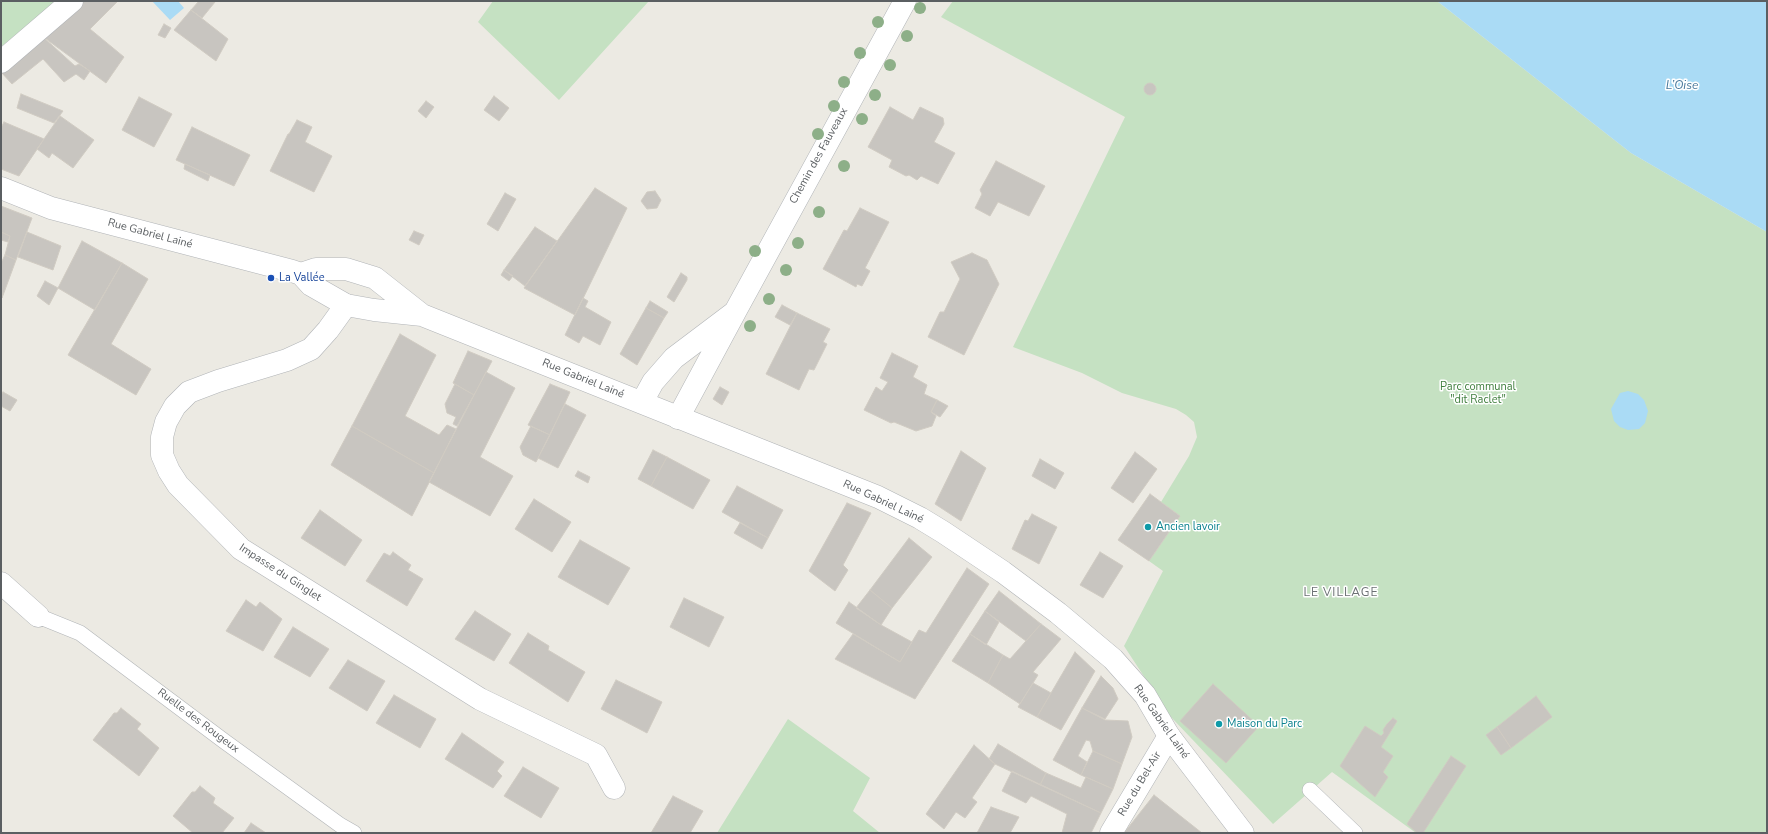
<!DOCTYPE html>
<html>
<head>
<meta charset="utf-8">
<style>
  body { margin:0 }
  #map { position:relative; width:1768px; height:834px; overflow:hidden; background:#eceae3; font-family:"Nunito Sans",sans-serif }
  canvas { display:block }
  .frame { position:absolute; inset:0; border:2px solid #5b5f62; pointer-events:none }
</style>
</head>
<body>
<div id="map">
<canvas width="1768" height="834"></canvas>
<div class="frame"></div>
</div>
<script>
const ctx = document.querySelector('canvas').getContext('2d');
ctx.lineJoin = 'round';
function paint(path, color) {
  ctx.fillStyle = color;
  ctx.fill(path, 'evenodd');
}
function toPath(rows) {
  const path = new Path2D();
  for (const r of rows) {
    if (r.length === 3) {
      path.moveTo(r[0] + r[2], r[1]);
      path.arc(r[0], r[1], r[2], 0, 2 * Math.PI);
      continue;
    }
    path.moveTo(r[0], r[1]);
    for (let i = 2; i < r.length; i += 2) path.lineTo(r[i], r[i + 1]);
  }
  return path;
}
function stroke(path, color, width, dash) {
  ctx.strokeStyle = color;
  ctx.lineWidth = width;
  ctx.lineCap = dash ? 'butt' : 'round';
  ctx.setLineDash(dash || []);
  ctx.stroke(path);
}
function label(font, color, halo, rows, align = 'center') {
  ctx.font = font + ' "Nunito Sans",sans-serif';
  ctx.lineWidth = 3;
  ctx.setLineDash([]);
  ctx.textBaseline = 'middle';
  ctx.strokeStyle = halo;
  ctx.fillStyle = color;
  for (const [text, x, y, turn = 0] of rows) {
    ctx.save();
    ctx.translate(x, y);
    ctx.rotate((+turn || 0) * Math.PI / 180);
    ctx.textAlign = isNaN(turn) ? turn : align;
    if (halo) ctx.strokeText(text, 0, 0);
    ctx.fillText(text, 0, 0);
    ctx.restore();
  }
}
paint(toPath([
  [1,1,57,1,1,47],
  [493,1,649,1,559,100,478,22],
  [953,1,1437,1,1631,153,1767,232,1767,833,1416,833,1332,772,1273,824,1170,716,1124,646,1163,571,1149,561,1180,516,1161,502,1189,456,1197,437,1194,422,1186,415,1176,409,1122,393,1082,373,1013,347,1125,117,941,17],
  [788,719,870,778,853,811,880,833,717,833]
]), '#c5e1c2');
paint(toPath([
  [152,1,178,1,184,8,170,20],
  [1437,1,1767,1,1767,232,1631,153],
  [1628,391,1638,394,1644,400,1648,411,1645,423,1639,429,1628,430,1620,427,1614,421,1611,409,1620,393]
]), '#aadbf5');
const building = toPath([
  [81,1,118,1,90,29,124,57,106,83,42,36,81,1],
  [199,1,215,2,202,18,191,10,199,1],
  [191,10,228,39,216,61,174,30,191,10],
  [164,24,171,28,165,38,158,35,164,24],
  [42,36,75,66,79,64,90,71,84,80,76,74,64,82,43,59,12,84,1,72,42,36],
  [1150,89,6],
  [21,94,63,111,54,123,17,108,21,94],
  [494,96,509,108,499,121,484,110,494,96],
  [139,97,172,114,154,147,122,130,139,97],
  [426,101,434,107,426,118,418,111,426,101],
  [890,107,913,120,920,107,943,118,944,124,934,142,955,153,938,184,921,176,917,180,909,175,906,176,889,167,892,160,868,147,890,107],
  [60,116,94,140,73,168,52,153,49,158,37,149,60,116],
  [297,120,312,127,305,142,332,156,314,192,270,171,288,134,289,134,297,120],
  [4,122,44,139,19,176,1,169,1,128,4,122],
  [192,127,250,155,234,186,176,160,192,127],
  [996,161,1045,186,1029,216,998,202,990,216,975,208,982,194,980,190,996,161],
  [185,164,210,175,208,181,184,169,185,164],
  [595,188,627,208,575,315,524,288,595,188],
  [655,191,661,200,657,208,647,209,641,201,647,192,655,191],
  [505,193,516,199,498,231,487,224,505,193],
  [1,206,32,218,16,260,5,255,10,236,1,232,1,206],
  [860,208,889,222,865,268,870,271,862,286,857,284,856,287,823,269,844,230,847,231,860,208],
  [535,227,557,241,525,286,504,270,535,227],
  [414,231,424,235,419,245,409,240,414,231],
  [1,232,10,236,8,242,1,240,1,232],
  [27,232,61,246,53,270,18,257,27,232],
  [82,241,122,263,95,310,58,288,82,241],
  [972,253,987,260,999,284,964,355,928,337,940,312,944,312,960,279,951,262,972,253],
  [5,255,16,260,2,298,1,263,5,255],
  [122,263,148,279,111,344,151,369,136,395,68,355,122,263],
  [504,270,513,276,509,281,501,275,504,270],
  [681,273,687,277,687,280,674,302,667,297,681,273],
  [45,281,58,288,49,305,37,296,45,281],
  [583,298,588,301,585,307,611,322,600,345,583,336,579,343,565,335,583,298],
  [650,301,668,312,664,318,646,308,650,301],
  [782,305,797,313,790,325,775,317,782,305],
  [646,308,664,318,637,365,620,354,646,308],
  [797,313,830,329,823,342,827,344,814,370,809,369,799,390,766,374,797,313],
  [400,334,436,355,405,416,439,435,447,425,456,429,434,473,352,426,400,334],
  [468,351,492,361,474,395,453,383,468,351],
  [892,353,918,366,913,377,927,385,924,394,937,400,931,412,936,416,932,426,916,431,894,422,891,423,864,410,876,387,882,391,888,382,880,378,892,353],
  [486,372,515,388,480,457,513,476,490,516,429,482,486,372],
  [455,384,474,395,457,426,453,424,456,417,447,413,445,404,455,384],
  [550,384,570,392,550,435,528,425,550,384],
  [720,387,729,392,722,405,713,399,720,387],
  [3,392,17,400,10,411,1,406,1,395,3,392],
  [937,400,948,406,940,417,931,412,937,400],
  [565,404,586,415,558,468,538,458,565,404],
  [352,426,434,473,412,516,331,465,352,426],
  [531,426,550,435,536,462,523,455,520,447,531,426],
  [653,450,667,457,651,486,638,479,653,450],
  [961,451,986,468,961,521,935,504,961,451],
  [1135,452,1157,469,1133,503,1111,488,1135,452],
  [667,457,710,480,693,509,651,486,667,457],
  [1040,459,1064,473,1055,489,1032,476,1040,459],
  [578,471,590,477,588,483,575,476,578,471],
  [737,486,783,510,768,538,722,512,737,486],
  [1150,494,1180,516,1149,561,1118,540,1150,494],
  [534,499,571,522,552,552,515,529,534,499],
  [847,503,871,513,843,565,848,570,835,591,809,571,847,503],
  [320,510,362,540,345,566,301,538,320,510],
  [1032,514,1057,527,1039,564,1012,549,1025,520,1028,521,1032,514],
  [740,523,768,538,762,549,734,533,740,523],
  [909,538,932,557,892,608,870,590,909,538],
  [580,540,630,568,608,605,558,577,580,540],
  [393,552,411,565,408,570,423,579,407,606,366,581,384,553,390,556,393,552],
  [1100,552,1123,566,1103,598,1080,585,1100,552],
  [967,568,989,584,915,699,835,659,853,634,900,662,919,630,926,633,967,568],
  [870,590,892,608,881,625,856,608,870,590],
  [999,591,1041,624,1026,641,985,611,999,591],
  [684,598,724,617,709,647,670,627,684,598],
  [246,600,256,607,260,602,282,619,263,651,226,631,246,600],
  [849,602,881,625,912,642,900,662,836,623,849,602],
  [475,611,511,634,494,661,455,639,475,611],
  [985,611,999,622,986,645,970,634,985,611],
  [1041,624,1061,639,1033,672,1038,675,1020,704,988,683,1003,655,1010,659,1041,624],
  [293,627,329,649,310,677,274,657,293,627],
  [528,633,549,646,548,650,585,672,568,702,509,663,528,633],
  [970,634,1003,655,988,683,952,661,970,634],
  [1075,652,1095,671,1061,730,1037,717,1075,652],
  [348,660,385,681,367,711,329,688,348,660],
  [1101,676,1113,688,1118,699,1105,719,1082,708,1101,676],
  [616,680,662,702,647,733,601,709,616,680],
  [1033,683,1051,693,1037,717,1018,707,1033,683],
  [1213,684,1259,726,1226,763,1180,721,1213,684],
  [394,695,436,719,420,748,376,723,394,695],
  [1536,696,1552,717,1511,748,1497,727,1536,696],
  [121,708,141,724,137,729,159,748,139,776,93,740,114,713,117,713,121,708],
  [1082,708,1105,720,1128,721,1132,737,1122,764,1093,751,1090,741,1086,740,1078,756,1087,762,1081,775,1053,760,1082,708],
  [1393,718,1397,721,1381,747,1393,756,1383,772,1388,777,1375,797,1340,766,1365,726,1381,736,1384,733,1383,730,1387,724,1393,718],
  [1497,727,1511,748,1501,755,1486,735,1497,727],
  [462,733,504,762,497,771,502,776,493,788,445,759,462,733],
  [998,744,1046,773,1040,785,995,764,989,759,998,744],
  [974,745,995,764,972,798,977,802,965,818,956,812,944,829,926,814,974,745],
  [1093,751,1122,764,1113,789,1081,775,1093,751],
  [1451,756,1466,766,1423,833,1417,833,1407,824,1451,756],
  [523,767,559,788,541,818,504,796,523,767],
  [1012,771,1101,813,1091,833,1062,833,1067,814,1031,796,1026,803,1002,791,1012,771],
  [1046,773,1081,788,1086,777,1113,789,1101,813,1040,785,1046,773],
  [200,786,215,798,213,803,234,818,222,833,193,833,173,816,192,792,195,792,200,786],
  [1154,795,1202,833,1124,833,1154,795],
  [673,796,703,811,690,833,651,833,673,796],
  [991,807,1019,817,1010,833,977,833,991,807],
  [251,823,266,833,244,833,251,823]
]);
paint(building, '#c8c5c0');
stroke(building, '#d0cbc2', 1);
const service = toPath([
  [38,616,80,633,224,741,340,825,354,833],
  [1310,790,1355,833]
]);
const minor = toPath([
  [1,62,72,1],
  [346,305,328,330,311,349,287,360,218,381,189,392,175,406,166,422,162,437,162,455,169,471,178,485,241,549,480,699,596,755,614,788],
  [735,312,905,1],
  [642,402,653,382,674,358,735,312,678,418],
  [1,583,38,616],
  [1111,833,1169,736]
]);
const tertiary = toPath([
  [1,188,51,208,292,271,301,274,311,285,346,305,374,310,422,315,878,497,920,518,943,532,1003,572,1058,613,1113,659,1145,695,1169,736,1243,833],
  [301,274,316,269,346,269,375,278,422,315]
]);
stroke(service, '#b1b4b7', 16);
stroke(minor, '#b1b4b7', 23);
stroke(tertiary, '#b1b4b7', 23);
stroke(service, '#fff', 15);
stroke(minor, '#fff', 22);
stroke(tertiary, '#fff', 22);
ctx.fillStyle = '#8daf88';
for (const [x, y] of [
  [920,8],
  [878,22],
  [907,36],
  [860,53],
  [890,65],
  [844,82],
  [875,95],
  [834,106],
  [862,119],
  [818,134],
  [844,166],
  [819,212],
  [798,243],
  [755,251],
  [786,270],
  [769,299],
  [750,326]
]) {
  ctx.beginPath();
  ctx.arc(x, y, 6, 0, 2 * Math.PI);
  ctx.fill();
}
for (const [x, y, r, color] of [
  [271,278,4,"#1a4fb4"],
  [1148,527,4,"#0f9aa8"],
  [1219,724,4,"#0f9aa8"]
]) {
  const dot = new Path2D();
  dot.arc(x, y, r, 0, 2 * Math.PI);
  ctx.fillStyle = color;
  ctx.fill(dot);
  stroke(dot, '#fff', 1.5);
}
label('11px', '#5b5f62', '#fff', [
  ["Chemin des Fauveaux",819,156,-61],
  ["Rue Gabriel Lainé",150,234,15],
  ["Rue Gabriel Lainé",583,379,22],
  ["Rue Gabriel Lainé",883,502,25],
  ["Impasse du Ginglet",280,573,33],
  ["Ruelle des Rougeux",198,721,37],
  ["Rue Gabriel Lainé",1161,722,55],
  ["Rue du Bel-Air",1140,784,-59]
]);
label('11px', '#164399', '#fff', [
  ["La Vallée",279,278]
], 'left');
label('11px', '#407f3e', '#fff', [
  ["Parc communal",1478,387],
  ["\"dit Raclet\"",1478,400]
]);
label('11px', '#0d838f', '#fff', [
  ["Ancien lavoir",1156,527],
  ["Maison du Parc",1227,724]
], 'left');
label('italic 12px', '#47789c', '#fff', [
  ["L’Oise",1682,86]
]);
ctx.letterSpacing = '1px';
label('12px', '#6c7174', '#fff', [
  ["LE VILLAGE",1341,593]
]);
ctx.letterSpacing = '0px';
</script>
</body>
</html>
